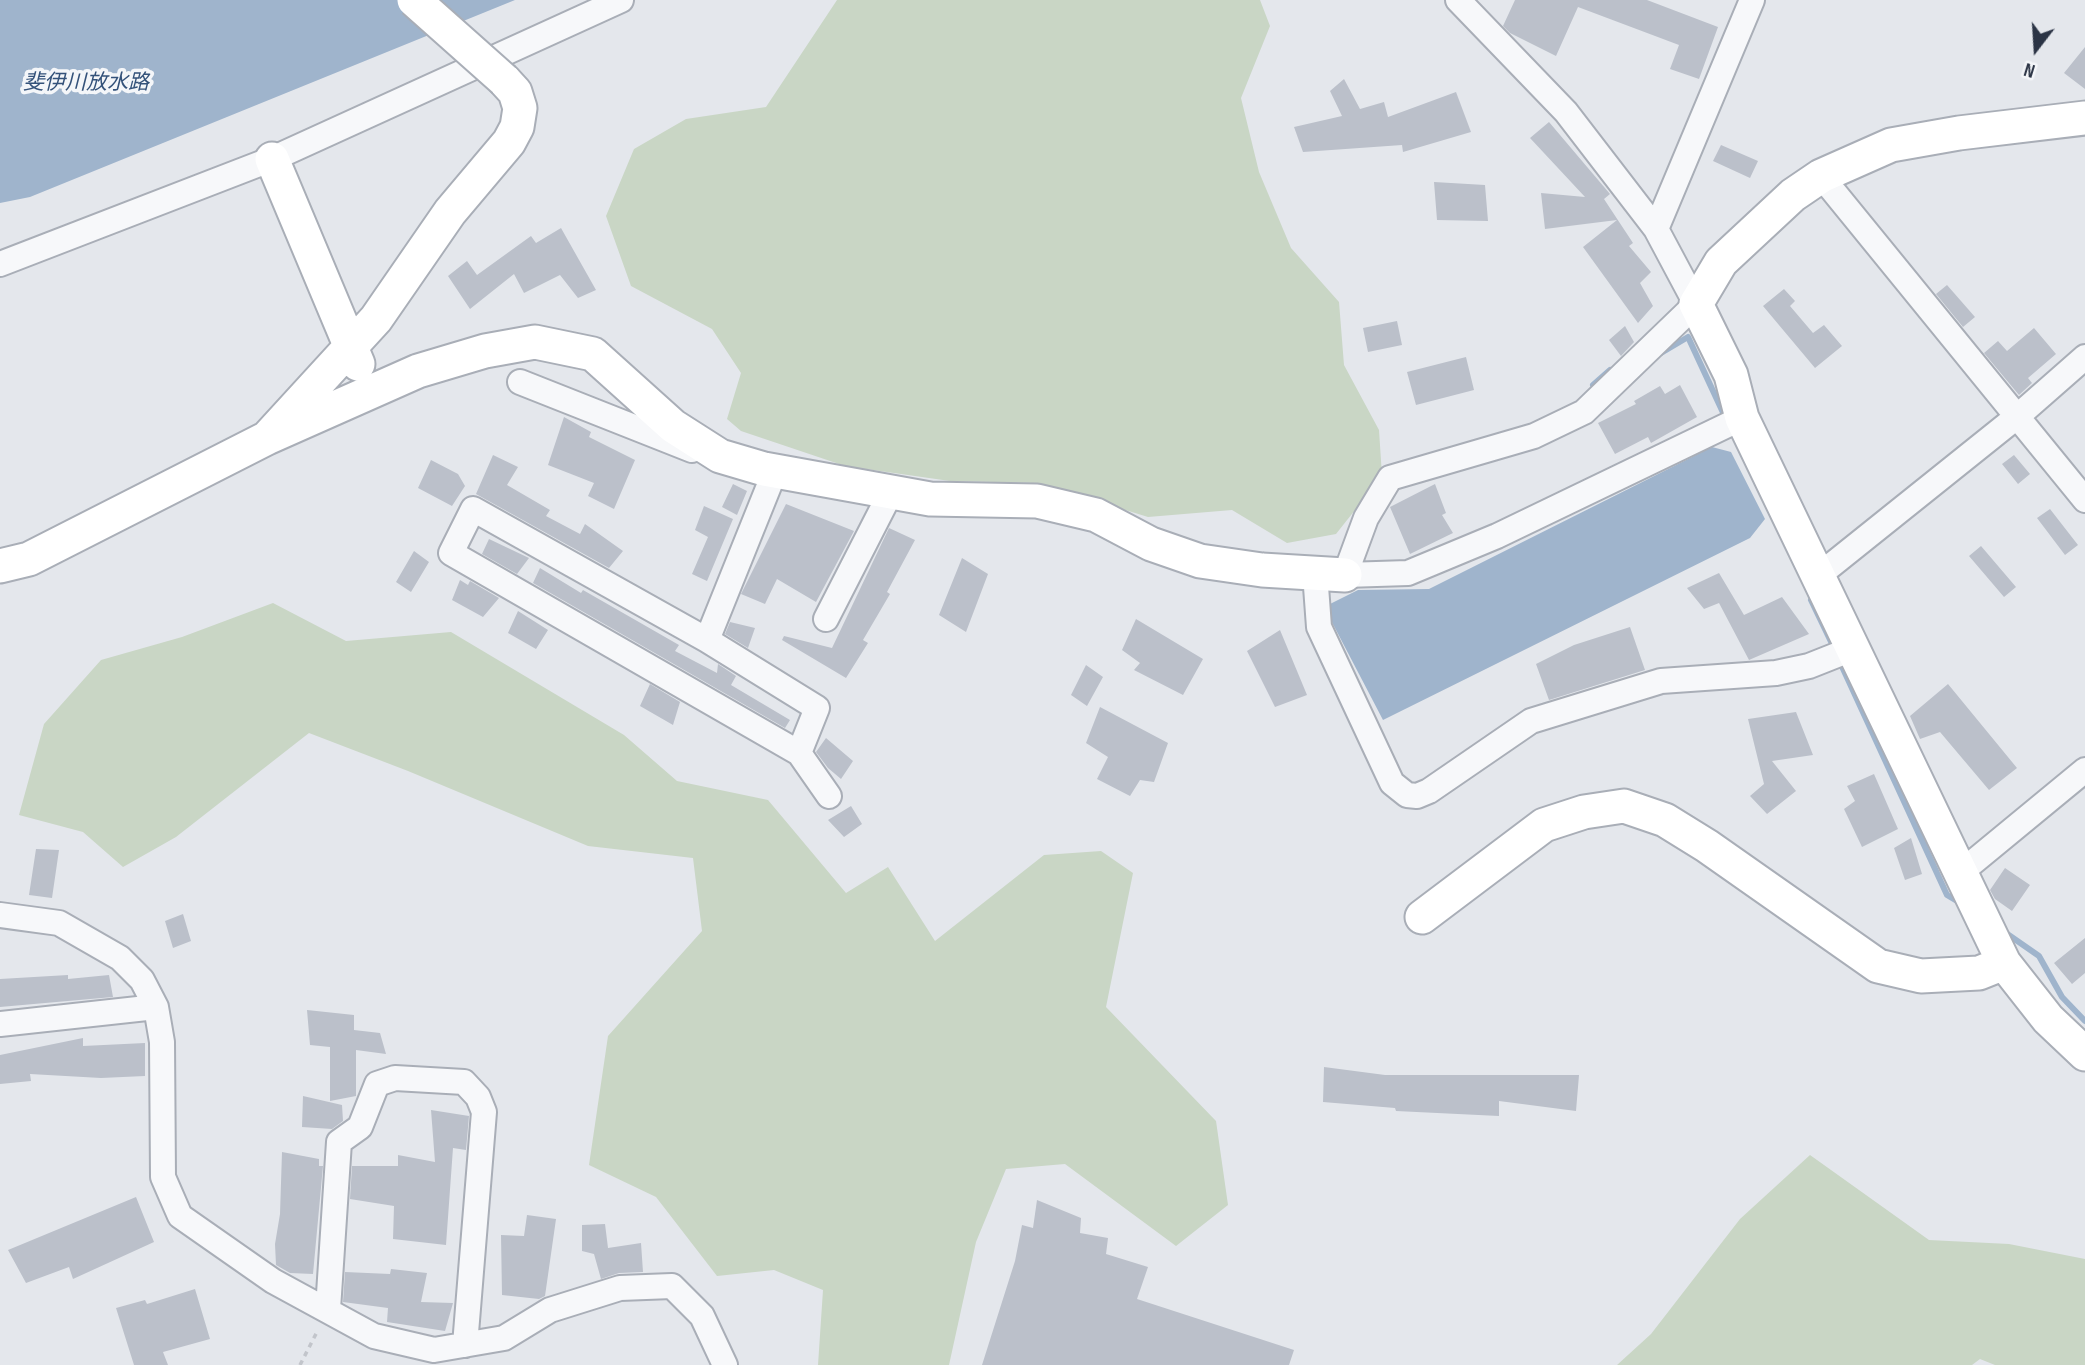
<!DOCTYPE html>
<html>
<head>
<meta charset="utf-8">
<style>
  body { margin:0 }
  #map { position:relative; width:2085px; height:1365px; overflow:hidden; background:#e4e7ec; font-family:"Sofia Sans Condensed",sans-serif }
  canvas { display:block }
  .north { position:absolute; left:2001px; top:14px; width:70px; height:70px; -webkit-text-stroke:5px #f4f6f9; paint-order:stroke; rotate:197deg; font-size:19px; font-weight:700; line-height:28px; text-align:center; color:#2b3445 }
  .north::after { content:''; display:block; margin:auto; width:24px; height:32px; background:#2b3445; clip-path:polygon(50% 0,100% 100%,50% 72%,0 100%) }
</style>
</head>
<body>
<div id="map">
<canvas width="2085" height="1365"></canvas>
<div class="north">N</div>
</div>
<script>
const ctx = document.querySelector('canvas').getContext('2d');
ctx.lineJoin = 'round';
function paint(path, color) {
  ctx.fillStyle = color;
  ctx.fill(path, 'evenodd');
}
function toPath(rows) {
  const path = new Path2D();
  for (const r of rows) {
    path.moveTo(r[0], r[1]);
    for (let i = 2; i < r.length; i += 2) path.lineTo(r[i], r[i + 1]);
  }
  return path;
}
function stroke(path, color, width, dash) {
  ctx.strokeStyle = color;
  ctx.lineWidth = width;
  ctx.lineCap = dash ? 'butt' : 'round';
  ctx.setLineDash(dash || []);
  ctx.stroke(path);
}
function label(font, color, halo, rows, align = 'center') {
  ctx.font = font + ' "Sofia Sans Condensed","Noto Sans JP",sans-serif';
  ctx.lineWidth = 7;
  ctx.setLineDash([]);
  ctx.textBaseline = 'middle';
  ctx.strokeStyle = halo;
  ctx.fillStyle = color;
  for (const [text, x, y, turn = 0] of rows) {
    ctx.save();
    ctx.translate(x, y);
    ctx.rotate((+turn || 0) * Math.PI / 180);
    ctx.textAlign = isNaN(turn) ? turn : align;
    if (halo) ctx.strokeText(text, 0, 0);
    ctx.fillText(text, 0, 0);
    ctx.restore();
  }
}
paint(toPath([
  [837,0,1260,0,1270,26,1241,98,1259,172,1291,248,1339,302,1344,365,1379,430,1382,476,1336,534,1287,543,1232,510,1148,517,1038,483,950,481,845,466,741,431,727,419,741,373,712,329,631,286,606,216,634,149,686,119,766,107],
  [273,603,346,641,451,632,624,735,677,781,768,800,846,893,888,867,935,941,1044,855,1101,851,1133,873,1106,1007,1216,1121,1228,1205,1176,1246,1065,1164,1006,1169,976,1242,949,1365,818,1365,823,1290,774,1270,717,1276,656,1197,589,1165,608,1036,702,931,693,858,588,846,408,771,309,733,176,837,123,867,83,832,19,815,44,724,101,660,182,637],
  [1810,1155,1929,1240,2009,1244,2085,1259,2085,1365,1995,1365,1980,1359,1972,1365,1617,1365,1651,1334,1740,1219]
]), '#c9d6c5');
paint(toPath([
  [0,0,515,0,30,197,0,203],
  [1712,447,1731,452,1765,519,1750,538,1383,720,1324,607,1358,590,1429,589]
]), '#9fb4cc');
stroke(toPath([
  [1661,353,1688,337,1726,419],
  [1593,385,1610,370],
  [1811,600,1835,650],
  [1839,660,1947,895,1962,904],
  [2003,931,2039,956,2062,997,2085,1021]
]), '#9fb4cc', 6);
paint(toPath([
  [1515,0,1647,0,1718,27,1699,79,1670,69,1679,45,1578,7,1556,56,1510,33,1503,26],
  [2085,47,2085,89,2064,73],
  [1344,79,1360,109,1384,102,1388,117,1456,92,1471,132,1403,152,1402,145,1303,152,1294,127,1342,116,1330,91],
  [1549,122,1610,194,1604,199,1633,243,1629,246,1651,272,1640,283,1653,306,1638,323,1583,247,1617,220,1545,229,1541,193,1585,197,1530,138],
  [1721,145,1758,161,1750,178,1713,161],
  [1434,182,1485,185,1488,221,1437,220],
  [561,228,596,290,578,298,560,275,524,293,514,274,470,309,448,276,467,261,477,275,531,236,536,243],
  [1947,285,1975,317,1963,327,1936,294],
  [1784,289,1795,301,1790,306,1813,333,1824,325,1842,346,1815,368,1763,306],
  [1397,321,1402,345,1368,352,1363,328],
  [1625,326,1634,342,1621,356,1609,340],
  [2034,328,2056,354,2028,378,2032,383,2019,395,1984,353,1998,341,2007,351],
  [1466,357,1474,390,1416,405,1407,372],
  [1680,385,1697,417,1651,443,1648,437,1615,454,1598,423,1636,404,1634,401,1660,386,1665,394],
  [564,417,591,432,589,437,635,460,614,509,588,496,594,483,548,465],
  [493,455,518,467,507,485,550,510,546,516,580,534,585,524,623,551,609,568,476,494],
  [2014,455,2030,474,2018,484,2002,464],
  [431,460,458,474,465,486,452,506,418,488],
  [733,484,747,491,737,515,722,507],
  [1435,484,1446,513,1442,515,1453,533,1410,554,1390,507],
  [786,504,854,531,816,602,777,579,765,604,741,594],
  [704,506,733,519,707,581,692,574,708,537,695,530],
  [2050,509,2078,545,2065,555,2037,518],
  [889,528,915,540,887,592,890,594,863,640,868,643,846,678,782,640,784,636,832,648],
  [489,539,529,558,517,574,482,554],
  [1981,546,2016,587,2004,597,1969,556],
  [414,551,429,562,411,592,396,582],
  [962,558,988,574,966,632,939,615],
  [540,568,581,593,583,590,679,645,675,651,717,673,718,664,736,676,731,685,790,720,785,728,533,583],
  [1719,573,1744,615,1782,597,1809,634,1749,660,1719,603,1704,609,1687,588],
  [460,580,468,585,470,581,499,598,483,617,452,600],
  [518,611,548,630,536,649,508,633],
  [1136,619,1203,659,1183,695,1134,670,1140,663,1122,650],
  [730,622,755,628,748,648,725,634],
  [1630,627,1645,670,1549,700,1536,664,1574,645],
  [1280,630,1307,695,1275,707,1247,651],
  [1086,665,1103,677,1087,706,1071,695],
  [650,684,680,702,673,725,640,706],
  [1948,684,2017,768,1989,790,1940,732,1920,739,1910,716],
  [1100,707,1168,743,1154,782,1140,780,1130,796,1097,779,1108,757,1086,743],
  [1796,712,1813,755,1772,761,1796,791,1767,814,1750,796,1764,784,1748,719],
  [826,738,853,761,841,779,828,768,816,752],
  [1874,774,1898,829,1862,847,1844,809,1855,801,1847,786],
  [851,806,862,824,844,837,828,820],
  [1911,838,1922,874,1905,880,1894,848],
  [36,849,59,850,52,898,29,895],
  [2005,868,2030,885,2012,911,1995,899,1990,890],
  [183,914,191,941,173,948,165,921],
  [2085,938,2085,973,2072,984,2054,963],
  [68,975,68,979,109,975,113,997,0,1007,0,979],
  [307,1010,354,1015,354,1030,380,1033,386,1054,356,1050,356,1096,330,1101,330,1047,310,1045],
  [83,1038,83,1046,145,1043,145,1076,101,1078,30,1074,31,1081,0,1084,0,1055],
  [1324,1067,1385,1075,1579,1075,1576,1111,1499,1101,1499,1116,1396,1111,1395,1108,1323,1102],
  [303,1096,342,1105,343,1121,332,1129,302,1127],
  [431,1110,469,1116,466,1150,453,1148,446,1245,393,1239,394,1206,350,1199,352,1166,398,1166,398,1155,435,1162],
  [282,1152,319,1159,319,1166,323,1166,313,1274,290,1273,276,1265,275,1244,280,1214],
  [136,1197,154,1242,73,1279,69,1267,26,1283,8,1250],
  [1037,1200,1081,1218,1080,1233,1108,1238,1106,1254,1148,1267,1137,1299,1294,1350,1289,1365,982,1365,1015,1261,1022,1225,1033,1228],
  [527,1215,556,1219,545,1296,539,1299,502,1295,501,1235,524,1236],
  [605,1224,608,1248,641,1243,643,1272,619,1273,601,1279,594,1254,582,1251,582,1225],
  [391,1269,427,1273,421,1302,453,1303,445,1331,387,1322,388,1308,343,1302,345,1272,390,1274],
  [195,1289,210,1339,163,1352,168,1365,134,1365,116,1308,145,1300,147,1304]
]), '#bbc0ca');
const street = toPath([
  [1458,0,1566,112,1656,229,1696,304,1584,412,1534,436,1390,478,1366,518,1345,575,1408,573,1497,536,1742,418],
  [1821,176,2085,500],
  [1656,229,1752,0],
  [0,264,272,159,621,0],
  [520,382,692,450],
  [775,471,707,640,817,708,799,753,829,796],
  [1315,573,1319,627,1392,783,1407,795,1417,796,1429,791,1531,721,1661,681,1776,673,1809,666,1852,649],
  [1818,576,2019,415,2085,357],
  [826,619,891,492],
  [707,640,473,509,451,553,799,753],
  [1960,873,2085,770],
  [0,915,59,923,120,958,142,980,156,1007,162,1042,163,1177,180,1216,273,1281,374,1336,434,1350,504,1338,550,1310,620,1288,672,1286,702,1316,725,1365],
  [0,1024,156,1007],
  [328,1309,339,1142,360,1127,377,1084,395,1078,464,1082,478,1097,484,1112,465,1345]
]);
const secondary = toPath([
  [2085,118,1959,133,1891,145,1821,176,1793,195,1721,262,1696,304,1731,375,1742,418,2004,963,2048,1019,2085,1054],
  [272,159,358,364],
  [267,438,418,371,485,351,535,342,593,354,673,426,720,456,764,469,930,499,1037,501,1096,515,1151,544,1200,561,1262,570,1345,575],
  [0,566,29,559,267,438,376,319,450,212,509,142,517,127,520,108,515,92,504,80],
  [1422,917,1544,825,1584,812,1624,806,1665,820,1707,846,1878,966,1921,976,1979,973,2004,963]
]);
stroke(street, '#a9aeb7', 28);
stroke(secondary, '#a9aeb7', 37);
stroke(toPath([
  [300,1365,318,1330]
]), '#c2c5cb', 3.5, [5, 5]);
stroke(street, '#f7f8fa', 24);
stroke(secondary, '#fff', 33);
const secondaryBridge = toPath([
  [414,0,504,80]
]);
stroke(secondaryBridge, '#a9aeb7', 37, []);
stroke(secondaryBridge, '#fff', 33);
label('italic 21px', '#34527a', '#f4f6f9', [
  ["斐伊川放水路",86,84]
]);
</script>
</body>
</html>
